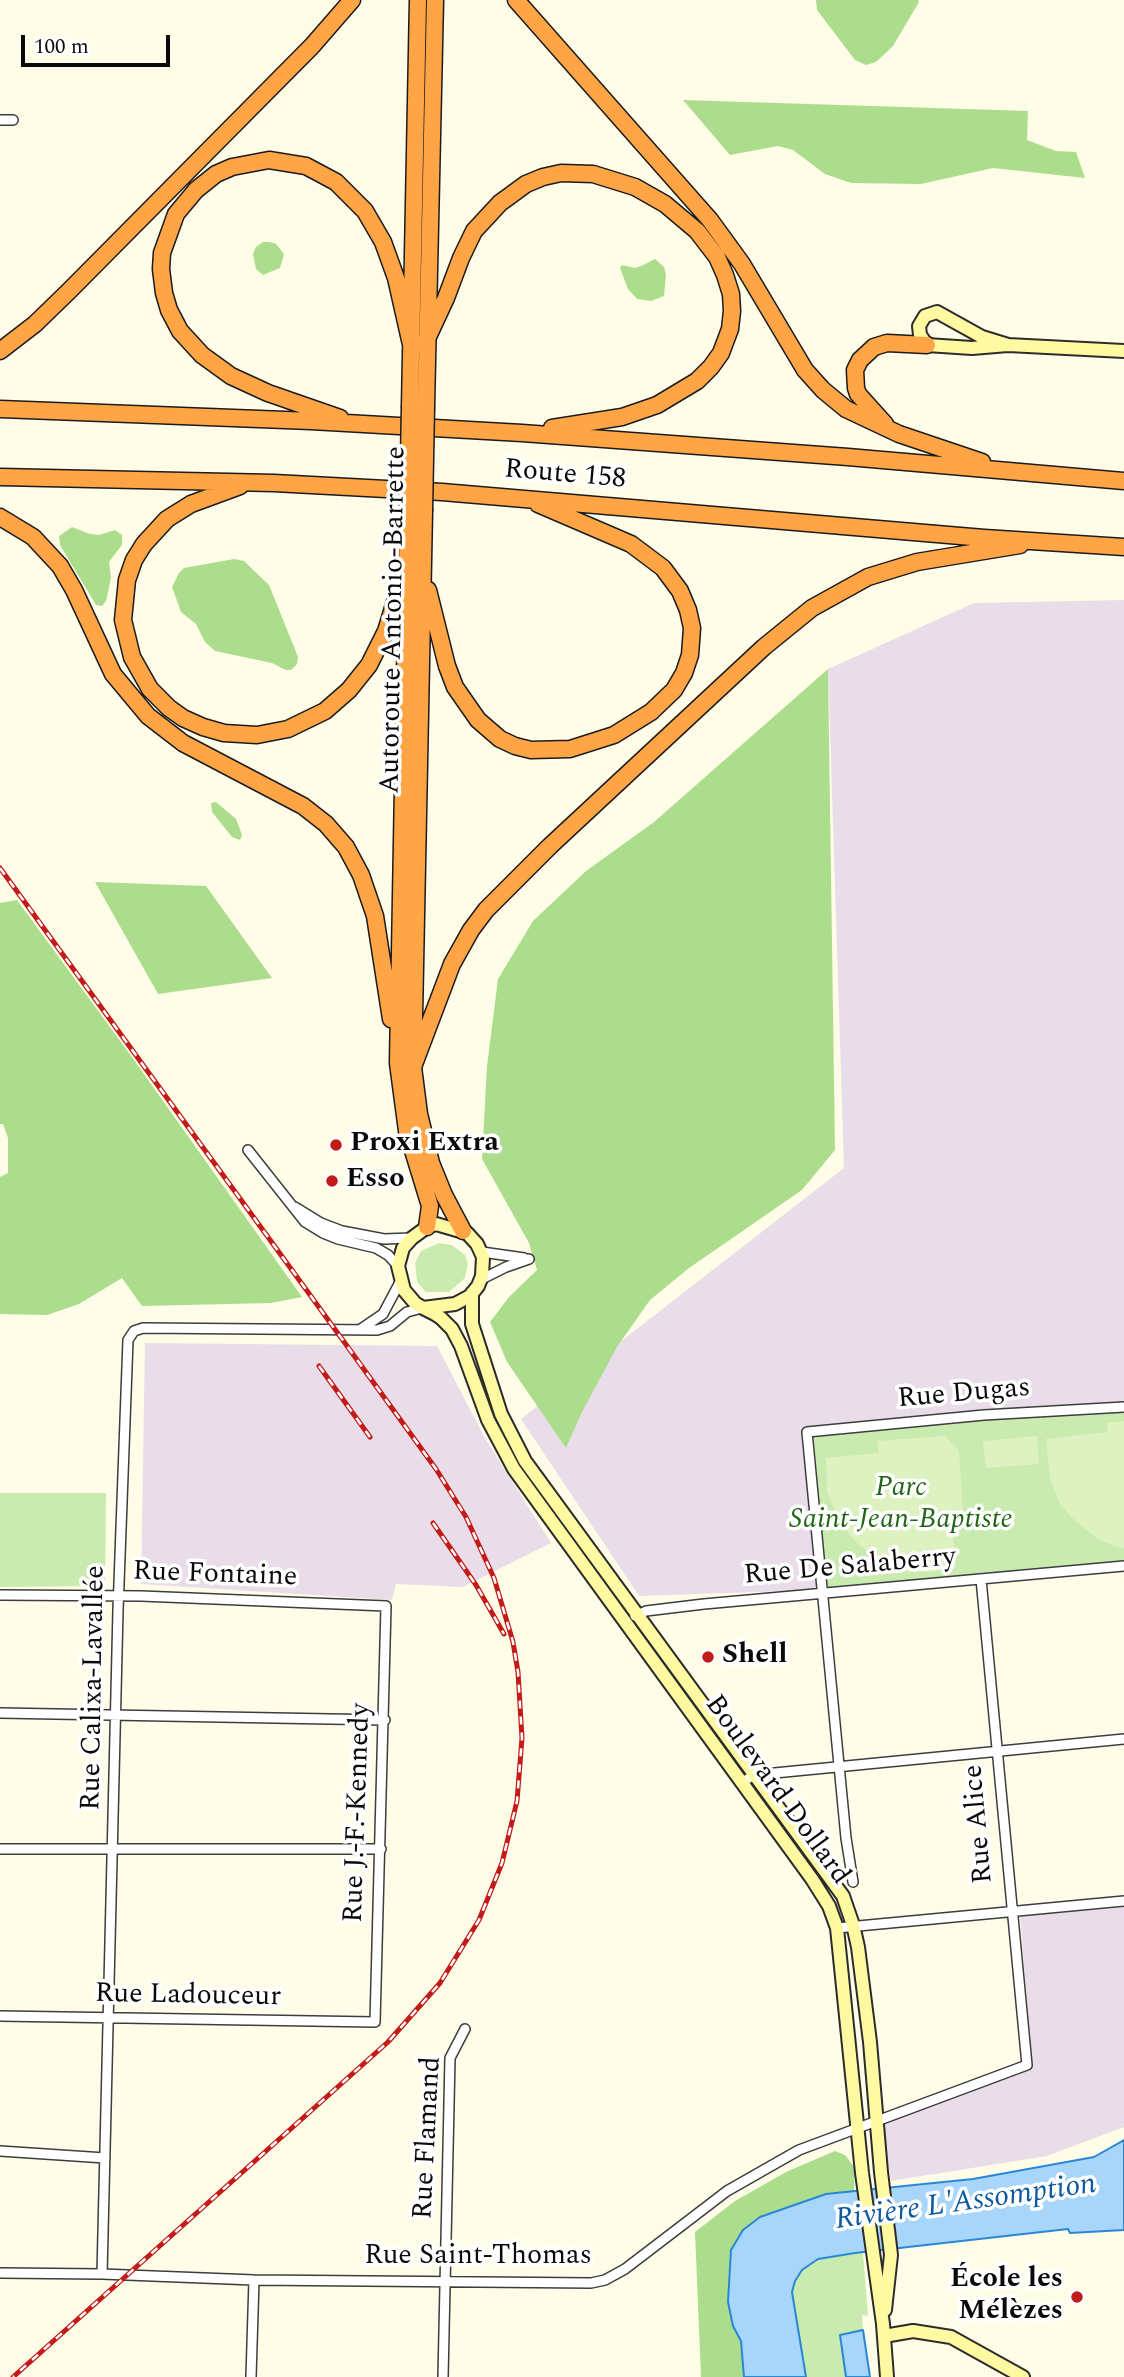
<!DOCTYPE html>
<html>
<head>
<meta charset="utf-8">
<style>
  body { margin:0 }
  #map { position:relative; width:1124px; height:2377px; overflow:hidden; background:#fffce7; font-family:Spectral,serif }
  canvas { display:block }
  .scale { position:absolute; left:21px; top:35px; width:149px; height:32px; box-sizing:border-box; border:4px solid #0a0a0a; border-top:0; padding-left:9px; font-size:21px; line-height:24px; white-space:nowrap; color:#0a0a0a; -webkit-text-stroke:5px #fff; paint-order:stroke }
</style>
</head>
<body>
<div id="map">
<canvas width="1124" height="2377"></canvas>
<div class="scale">100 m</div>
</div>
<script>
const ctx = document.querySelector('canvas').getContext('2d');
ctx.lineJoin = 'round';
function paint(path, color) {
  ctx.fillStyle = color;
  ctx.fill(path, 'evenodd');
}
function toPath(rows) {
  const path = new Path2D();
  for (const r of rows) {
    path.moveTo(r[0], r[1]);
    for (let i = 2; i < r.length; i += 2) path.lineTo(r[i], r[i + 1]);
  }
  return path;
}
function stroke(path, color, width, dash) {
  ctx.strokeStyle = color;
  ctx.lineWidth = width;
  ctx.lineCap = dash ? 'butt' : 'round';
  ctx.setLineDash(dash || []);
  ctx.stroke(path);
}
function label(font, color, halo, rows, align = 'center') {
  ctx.font = font + ' Spectral,serif';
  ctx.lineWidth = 7;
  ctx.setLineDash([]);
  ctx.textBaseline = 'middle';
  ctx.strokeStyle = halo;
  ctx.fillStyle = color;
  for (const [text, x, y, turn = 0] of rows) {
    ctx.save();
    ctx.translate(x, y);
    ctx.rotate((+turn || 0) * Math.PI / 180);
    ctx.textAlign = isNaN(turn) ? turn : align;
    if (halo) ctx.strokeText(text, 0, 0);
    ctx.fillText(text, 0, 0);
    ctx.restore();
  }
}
paint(toPath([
  [1124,600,1124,1405,804,1430,818,1590,639,1596,521,1419,844,1168,828,669,974,603],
  [145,1343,437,1346,486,1440,551,1543,463,1587,396,1584,392,1600,141,1584],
  [1124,1907,1124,2127,1047,2156,891,2181,881,2122,1032,2067,1020,1916]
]), '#eaddea');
paint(toPath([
  [439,1243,452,1245,465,1255,468,1264,465,1278,449,1292,426,1292,417,1282,415,1263,421,1251],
  [1124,1408,1124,1566,823,1593,807,1432],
  [0,1493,106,1493,105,1586,0,1587],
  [863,2252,868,2316,862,2315,863,2330,840,2336,846,2377,806,2377,793,2302,792,2292,795,2281,802,2270,818,2259]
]), '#caebaf');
paint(toPath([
  [816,0,918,0,919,2,893,46,876,62,866,65,855,60,817,10],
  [683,100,1028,111,1027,140,1056,151,1076,152,1085,178,993,168,921,184,851,183,825,174,793,150,778,146,730,155],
  [263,242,270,242,276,244,284,254,280,268,263,275,256,269,253,254,256,247],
  [655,259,664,267,666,275,664,296,651,301,637,299,628,289,620,268,622,265,635,268,641,266],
  [72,527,90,534,99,535,115,530,122,535,122,545,109,562,111,578,106,601,102,606,96,605,60,545,59,536],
  [234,559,244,561,269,585,298,657,297,664,291,670,286,670,272,663,215,651,205,642,196,624,181,612,172,587,179,573,184,568],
  [828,669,835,1150,802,1190,689,1268,650,1300,617,1347,582,1412,566,1448,507,1362,490,1322,509,1297,537,1270,529,1243,482,1159,487,1066,498,979,533,921,586,871,654,822],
  [216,802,236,819,242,835,240,840,232,837,212,812,211,803],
  [95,882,206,886,272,978,158,994],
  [17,900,129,1053,302,1297,271,1303,142,1306,122,1278,79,1304,47,1315,0,1314,0,1177,8,1173,8,1138,3,1124,0,1124,0,903],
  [835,2151,845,2155,855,2168,854,2191,826,2194,760,2217,731,2249,728,2302,733,2326,741,2341,744,2377,701,2377,695,2232,735,2201,786,2172]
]), '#acdd8d');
paint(toPath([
  [1124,1421,1124,1548,1114,1546,1098,1539,1071,1517,1060,1504,1050,1478,1046,1439,1107,1432,1108,1423],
  [945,1436,959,1451,963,1513,951,1513,956,1568,928,1572,910,1572,883,1561,870,1553,856,1542,839,1521,827,1491,826,1458,879,1453,877,1441],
  [1037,1436,1039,1464,986,1468,983,1441]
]), '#def2c1');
const water = toPath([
  [1124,2140,1124,2230,1070,2233,1068,2229,855,2253,818,2259,802,2270,795,2281,792,2292,806,2377,744,2377,741,2341,733,2326,728,2302,731,2250,743,2230,760,2217,826,2194,973,2179,1094,2157,1124,2140],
  [863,2330,870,2377,846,2377,840,2335,863,2330]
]);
paint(water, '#a7d6fa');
stroke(water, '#2a87d6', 2);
const street = toPath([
  [0,120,13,120],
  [248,1150,305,1222,323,1233,338,1239,376,1248,388,1255,398,1266],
  [295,1207,321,1223,342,1231,384,1239,412,1238],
  [482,1252,524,1258],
  [482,1279,506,1267,529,1259],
  [361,1329,383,1314,400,1282],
  [0,1595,141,1596,386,1606,375,2022,0,2016],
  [635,1616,646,1611,704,1604,1124,1566],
  [0,1713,385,1720],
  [741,1783,754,1775,1124,1739],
  [0,1849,381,1849],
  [853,1882,846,1838,807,1432,984,1415,1124,1407],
  [837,1928,1124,1901],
  [0,2151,105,2158],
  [0,2273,102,2274,254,2280,591,2283,605,2280,625,2269,727,2191,799,2150,1027,2065,981,1579],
  [102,2274,118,1610,128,1340,134,1331,143,1328,377,1330,390,1326,407,1312,422,1308],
  [251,2377,254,2280],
  [443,2377,450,2058,465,2029]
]);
const secondary = toPath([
  [1008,345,982,337,937,312,925,316,919,326,920,335,927,345,972,348,1008,345,1124,351],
  [472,1293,472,1324,501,1414,525,1461,843,1896,853,1925,858,1947,870,2042,881,2172,891,2255,885,2310],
  [423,1308,455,1304,470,1296,478,1286,482,1276,483,1257,477,1244,467,1233,436,1224,427,1227,412,1238,403,1248,398,1266,404,1290,415,1303,423,1308,435,1314,441,1318,452,1329,461,1346,488,1420,514,1469,812,1879,829,1906,837,1928,862,2173,883,2324,887,2377],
  [884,2336,913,2331,951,2337,1023,2377]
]);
const highway = toPath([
  [516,0,710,220,742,264,805,370,823,390,846,409,899,434,982,462],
  [426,341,446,298,461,258,474,231,500,203,526,184,543,177,561,173,593,174,635,187,665,204,697,231,717,257,725,275,731,294,732,311,730,329,721,353,711,367,697,381,657,405,622,417,552,428],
  [0,351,35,324,69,291,312,46,352,0],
  [410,406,418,0],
  [426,407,435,0],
  [0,409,311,421,522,433,848,457,1124,481],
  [340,418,268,393,231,376,202,355,180,331,169,310,164,293,161,269,162,253,176,214,196,190,216,174,232,167,269,160,306,166,336,182,365,211,383,242,396,278,412,349],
  [885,424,858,394,856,388,855,370,860,360,874,347,887,343,927,345],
  [0,477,274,483,442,492,984,538,1124,547],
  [240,486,191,504,167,519,144,544,134,560,127,580,123,620,132,657,150,689,169,708,183,718,203,727,224,733,257,735,288,729,325,711,349,690,369,665,386,631,401,582],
  [408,510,398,1063,407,1131,430,1206,427,1227],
  [424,511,413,1067,419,1114,431,1163,444,1195,463,1231],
  [0,517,33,537,60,566,74,590,113,674,148,716,183,743,303,806,326,824,346,847,361,875,375,916,391,1019],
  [428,590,447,666,455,687,478,720,500,739,515,746,531,750,570,749,614,735,651,712,674,690,684,673,690,655,692,628,688,610,680,591,663,568,631,544,538,504],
  [413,1067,452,964,471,930,486,910,550,846,764,647,812,608,868,577,917,562,1020,545]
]);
stroke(street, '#3d3d3d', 12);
stroke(secondary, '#2c2c2c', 16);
stroke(highway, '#1b1b1b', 19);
stroke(street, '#fff', 9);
stroke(secondary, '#fffaa2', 12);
stroke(highway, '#ffa545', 16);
const rail = toPath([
  [0,868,342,1339,436,1469,466,1517,494,1578,513,1642,518,1672,522,1738,517,1801,502,1863,479,1920,440,1983,388,2042,13,2377],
  [319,1366,370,1437],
  [433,1523,476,1585,504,1634]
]);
stroke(rail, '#c21c1a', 5);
stroke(rail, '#fff', 2.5, [8]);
const highwayBridge = toPath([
  [408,510,410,406],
  [424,511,426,407]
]);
stroke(highwayBridge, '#1b1b1b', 19, []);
stroke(highwayBridge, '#ffa545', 16);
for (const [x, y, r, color] of [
  [336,1145,7,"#c21c1a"],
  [332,1181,7,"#c21c1a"],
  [708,1657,7,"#c21c1a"],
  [1077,2297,7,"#c21c1a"]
]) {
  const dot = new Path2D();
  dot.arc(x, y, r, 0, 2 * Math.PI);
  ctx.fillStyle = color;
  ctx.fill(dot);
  stroke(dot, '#fff', 2.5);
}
label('28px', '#0a0a0a', '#fff', [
  ["Route 158",565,476,5],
  ["Autoroute Antonio-Barrette",395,620,-89],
  ["Rue Dugas",964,1395,-5],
  ["Rue De Salaberry",850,1568,-5],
  ["Rue Fontaine",215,1576,2],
  ["Rue Calixa-Lavallée",95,1688,-89],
  ["Boulevard Dollard",776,1791,54],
  ["Rue J.-F.-Kennedy",359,1813,-88],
  ["Rue Alice",980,1824,-95],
  ["Rue Ladouceur",188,1997,1],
  ["Rue Flamand",429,2138,-87],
  ["Rue Saint-Thomas",478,2258]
]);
label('bold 28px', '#0a0a0a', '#fff', [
  ["Proxi Extra",350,1145],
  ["Esso",346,1181],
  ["Shell",722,1657],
  ["École les",1063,2281,"right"],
  ["Mélèzes",1063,2313,"right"]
], 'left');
label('italic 28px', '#236517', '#fff', [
  ["Parc",901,1490],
  ["Saint-Jean-Baptiste",901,1522]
]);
label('italic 30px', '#0d58a2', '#fff', [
  ["Rivière L'Assomption",966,2204,-8]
]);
</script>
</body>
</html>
